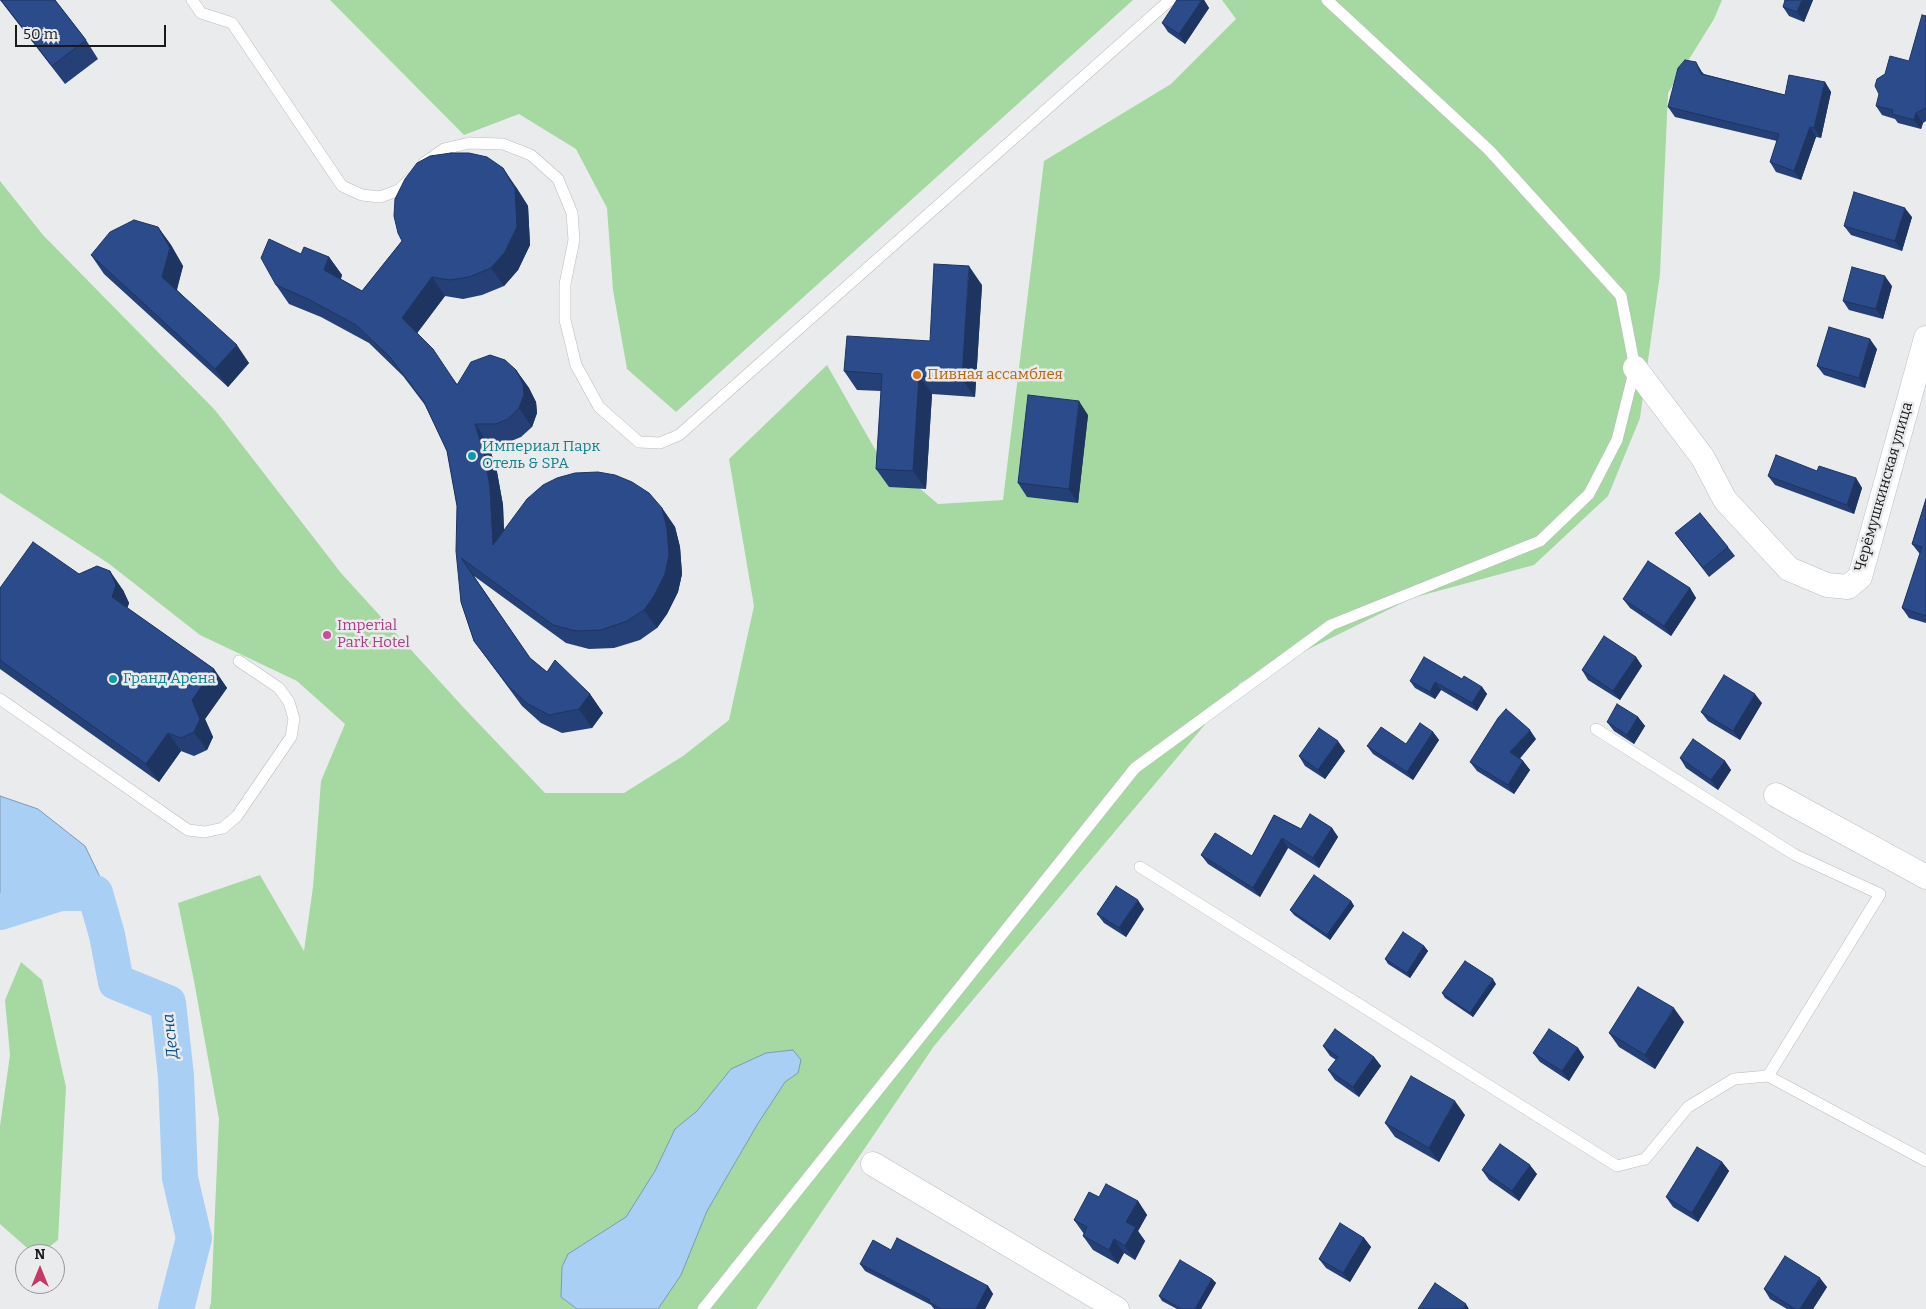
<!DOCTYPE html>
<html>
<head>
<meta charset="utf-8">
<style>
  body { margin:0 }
  #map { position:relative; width:1926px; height:1309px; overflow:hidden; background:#eaebed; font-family:Bitter,serif }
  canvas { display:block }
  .north { position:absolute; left:15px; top:1244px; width:50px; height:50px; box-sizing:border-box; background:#eaebed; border:1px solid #979799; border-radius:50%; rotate:0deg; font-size:14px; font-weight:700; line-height:20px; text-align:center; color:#1a1a1b }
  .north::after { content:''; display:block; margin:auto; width:18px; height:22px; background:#c63865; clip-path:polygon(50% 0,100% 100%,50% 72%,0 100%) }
  .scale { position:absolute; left:15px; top:25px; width:151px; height:22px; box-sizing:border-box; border:2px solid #1a1a1b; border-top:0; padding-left:6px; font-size:15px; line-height:18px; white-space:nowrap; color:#1a1a1b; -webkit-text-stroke:4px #eaebed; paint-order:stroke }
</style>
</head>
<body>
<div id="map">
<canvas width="1926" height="1309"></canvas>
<div class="north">N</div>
<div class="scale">50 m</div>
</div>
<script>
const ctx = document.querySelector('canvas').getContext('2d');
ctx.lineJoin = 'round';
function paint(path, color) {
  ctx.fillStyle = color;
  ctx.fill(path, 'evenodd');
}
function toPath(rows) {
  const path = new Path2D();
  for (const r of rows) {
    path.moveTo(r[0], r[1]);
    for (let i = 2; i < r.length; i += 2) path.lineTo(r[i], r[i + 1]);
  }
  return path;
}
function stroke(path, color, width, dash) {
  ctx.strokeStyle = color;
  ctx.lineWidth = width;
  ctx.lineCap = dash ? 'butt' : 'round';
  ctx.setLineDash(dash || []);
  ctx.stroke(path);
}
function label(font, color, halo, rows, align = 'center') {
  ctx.font = font + ' Bitter,serif';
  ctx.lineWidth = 5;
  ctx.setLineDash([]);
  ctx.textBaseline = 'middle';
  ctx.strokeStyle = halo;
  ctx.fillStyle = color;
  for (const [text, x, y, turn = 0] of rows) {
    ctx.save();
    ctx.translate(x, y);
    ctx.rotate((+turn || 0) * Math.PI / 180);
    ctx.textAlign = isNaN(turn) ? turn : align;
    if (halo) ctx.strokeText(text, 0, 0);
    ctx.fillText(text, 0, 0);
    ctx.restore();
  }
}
paint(toPath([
  [330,0,1133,0,676,412,627,369,613,290,607,208,576,149,519,114,464,135],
  [1222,0,1722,0,1714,19,1668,93,1660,274,1640,418,1608,496,1534,565,1412,598,1240,683,934,1046,756,1309,209,1309,211,1303,219,1119,194,981,178,903,260,875,304,951,313,887,321,781,345,724,297,681,200,635,108,563,0,493,0,181,43,235,215,410,341,573,464,708,545,793,624,793,683,756,729,720,754,606,729,459,827,365,876,451,938,504,1003,500,1044,161,1171,84,1236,19],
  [21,962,42,980,66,1087,58,1240,40,1254,34,1254,0,1224,0,1126,10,1055,5,1000]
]), '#a5d9a1');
const water = toPath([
  [0,796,38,809,85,846,100,877,95,893,0,914,0,796],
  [793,1050,801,1060,798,1073,785,1082,757,1125,707,1211,681,1275,658,1309,577,1309,561,1297,562,1267,568,1254,626,1217,655,1171,675,1129,697,1111,731,1069,766,1053,793,1050]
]);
paint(water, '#aacff5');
stroke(water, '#7f99b4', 1);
stroke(toPath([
  [0,912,60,893,95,893,107,935,116,982,168,1003,176,1076,180,1178,194,1238,176,1309]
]), '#aacff5', 36);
const lane = toPath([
  [192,0,201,13,232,23,342,186,362,195,380,197,399,190,410,179],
  [424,163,444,149,469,143,503,144,531,155,558,179,572,213,574,240,565,284,565,320,576,365,599,407,639,442,660,443,679,435,1170,0],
  [0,699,188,830,205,832,223,828,237,816,291,737,294,719,289,702,279,688,239,661],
  [1596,729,1795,855,1880,894,1768,1076],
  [1140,867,1617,1166,1645,1159,1688,1107,1734,1079,1768,1076,1926,1161],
  [703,1309,1135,768,1331,625,1540,541,1589,494,1617,440,1635,368,1621,296,1489,150,1327,0]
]);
const street = toPath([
  [1635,368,1703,458,1725,500,1789,569,1827,585,1848,587,1860,577,1926,338],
  [1776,795,1926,877],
  [873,1164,1117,1309]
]);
stroke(lane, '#bbbcbe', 12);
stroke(street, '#bbbcbe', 25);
stroke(lane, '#fff', 11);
stroke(street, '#fff', 24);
paint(toPath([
  [0,0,55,0,86,40,98,59,65,84],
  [1202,0,1204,0,1209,8,1185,44,1168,32,1162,23],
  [1813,0,1804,22,1789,16,1783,7],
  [1926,16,1926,121,1923,123,1921,129,1898,123,1895,119,1882,115,1876,106,1909,61],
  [1702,72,1704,74,1785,95,1825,82,1831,92,1821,138,1816,137,1801,180,1776,172,1770,162,1777,141,1675,117,1668,107],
  [516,187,528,206,530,245,518,270,504,286,482,295,463,299,445,296,417,333,457,384,516,370,529,388,536,402,537,413,532,427,521,437,509,442,488,443,497,472,503,505,504,530,662,508,675,527,680,547,682,574,678,592,667,614,657,628,640,640,614,648,589,649,566,643,474,576,530,658,547,672,590,694,603,713,592,728,562,733,541,723,522,706,474,641,461,602,457,506,447,451,425,405,403,376,369,343,321,317,289,304,276,285,301,254,329,257,342,275,341,279,362,291,402,241],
  [1912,217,1902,251,1851,235,1844,226],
  [158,227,171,245,183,266,177,290,249,363,228,387,104,274,91,255],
  [982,285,975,397,932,394,926,489,889,487,876,469,881,391,857,390,844,371,930,341],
  [1892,286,1883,319,1849,310,1843,301],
  [1877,349,1865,388,1824,375,1817,366],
  [1088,415,1078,503,1027,497,1018,483],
  [1817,471,1856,478,1862,488,1854,514,1775,485,1768,476],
  [1926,499,1926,623,1909,618,1902,608,1920,554,1919,553,1912,544],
  [1675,533,1728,547,1735,556,1709,577],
  [79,574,123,590,129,603,127,608,214,669,227,688,205,719,213,737,207,750,194,756,181,751,159,782,0,669,0,588],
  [1690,588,1696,598,1671,636,1630,608,1623,599],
  [1636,657,1642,666,1620,700,1588,680,1582,670],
  [1462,679,1482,687,1487,694,1477,711,1441,690,1435,699,1415,688,1410,681],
  [1762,703,1740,740,1708,721,1701,712],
  [1638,717,1645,726,1634,744,1614,731,1607,722],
  [1433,732,1439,740,1413,780,1373,754,1367,746,1406,744],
  [1536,739,1520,758,1523,761,1530,770,1514,794,1477,771,1470,762],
  [1345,751,1325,779,1305,766,1299,756],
  [1680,758,1725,761,1731,770,1718,790,1686,768],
  [1274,815,1301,829,1332,828,1338,837,1319,868,1288,848,1260,897,1208,864,1201,855,1252,856],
  [1351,901,1354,906,1330,940,1294,915,1290,910],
  [1144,909,1126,937,1104,923,1097,914],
  [1424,946,1428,951,1410,978,1388,964,1385,959],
  [1496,984,1473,1017,1445,998,1442,993],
  [1684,1022,1655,1069,1619,1047,1609,1033],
  [1323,1046,1374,1057,1381,1066,1359,1097,1335,1080,1328,1070,1336,1060,1330,1056],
  [1578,1048,1584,1057,1569,1081,1540,1062,1533,1053],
  [1465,1115,1439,1162,1395,1137,1385,1123],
  [1722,1162,1729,1171,1698,1222,1673,1207,1666,1197],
  [1482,1170,1537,1174,1519,1201,1489,1180],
  [1099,1197,1138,1201,1147,1215,1138,1231,1145,1241,1135,1260,1124,1253,1118,1264,1093,1250,1083,1236,1084,1234,1074,1220],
  [1364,1238,1371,1247,1350,1282,1326,1268,1319,1259],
  [891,1250,988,1286,993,1294,985,1309,934,1309,931,1305,865,1271,860,1264],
  [1212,1279,1216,1283,1201,1309,1177,1309,1162,1301,1159,1296],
  [1827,1287,1813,1309,1787,1309,1770,1299,1764,1289]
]), '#254077');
paint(toPath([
  [1202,0,1204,0,1209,8,1185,44,1179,34],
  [1802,0,1813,0,1804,22,1797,12],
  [1696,62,1702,72,1708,83,1701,74],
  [1825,82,1831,92,1821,138,1814,128],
  [1916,113,1923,123,1921,129,1914,120],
  [1810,127,1816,137,1801,180,1794,171],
  [503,168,516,187,528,206,530,245,518,270,504,286,491,268],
  [1905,208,1912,217,1902,251,1895,241],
  [158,227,171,245,183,266,175,295,162,277],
  [329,257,342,275,337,288,324,270],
  [969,266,982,285,975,397,962,379],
  [1885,276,1892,286,1883,319,1876,309],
  [432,277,445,296,415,336,402,318],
  [1870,339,1877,349,1865,388,1859,378],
  [237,345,249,363,228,387,215,369],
  [516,370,529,388,536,402,537,413,532,427,519,408],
  [919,376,932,394,926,489,913,471],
  [1079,401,1088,415,1078,503,1069,489],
  [475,424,488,443,497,472,503,505,505,563,493,545],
  [1856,478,1862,488,1854,514,1847,505],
  [662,508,675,527,680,547,682,574,678,592,667,614,657,628,644,610],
  [110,571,123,590,129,603,125,616,112,597],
  [1690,588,1696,598,1671,636,1664,626],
  [1636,657,1642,666,1620,700,1613,691],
  [214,669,227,688,205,719,213,737,207,750,194,732,192,700],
  [1435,682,1441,690,1435,699,1430,692],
  [1482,687,1487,694,1477,711,1472,703],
  [590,694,603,713,592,728,579,709],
  [1755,694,1762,703,1740,740,1733,731],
  [1638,717,1645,726,1634,744,1627,735],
  [1530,730,1536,739,1517,762,1510,752],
  [1433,732,1439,740,1413,780,1407,772],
  [168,733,181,751,159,782,146,764],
  [1338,741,1345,751,1325,779,1318,770],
  [1523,761,1530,770,1514,794,1508,785],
  [1725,761,1731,770,1718,790,1711,780],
  [1332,828,1338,837,1319,868,1313,858],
  [1282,838,1288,848,1260,897,1253,888],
  [1138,900,1144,909,1126,937,1119,928],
  [1351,901,1354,906,1330,940,1327,935],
  [1424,946,1428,951,1410,978,1407,973],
  [1493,979,1496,984,1473,1017,1470,1013],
  [1674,1008,1684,1022,1655,1069,1645,1055],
  [1578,1048,1584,1057,1569,1081,1562,1071],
  [1374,1057,1381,1066,1359,1097,1353,1087],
  [1455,1101,1465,1115,1439,1162,1429,1148],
  [1722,1162,1729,1171,1698,1222,1692,1213],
  [1530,1165,1537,1174,1519,1201,1512,1191],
  [1138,1201,1147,1215,1138,1231,1145,1241,1135,1260,1125,1246,1126,1222],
  [1364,1238,1371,1247,1350,1282,1343,1273],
  [1114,1239,1124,1253,1118,1264,1109,1250],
  [1820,1278,1827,1287,1813,1309,1800,1309],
  [1212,1279,1216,1283,1201,1309,1195,1309],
  [988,1286,993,1294,985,1309,976,1309],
  [1466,1304,1469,1309,1462,1309]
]), '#1e3461');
const building = toPath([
  [1,0,55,0,86,40,52,66,1,0],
  [1177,0,1202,0,1179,34,1162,23,1177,0],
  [1785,0,1802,0,1797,12,1783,7,1785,0],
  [1922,15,1926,16,1926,108,1916,113,1914,120,1892,114,1893,110,1876,106,1879,94,1875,86,1877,79,1885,74,1890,56,1909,61,1922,15],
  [1685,60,1696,62,1701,74,1785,95,1789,75,1825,82,1814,128,1810,127,1794,171,1770,162,1779,134,1668,107,1678,68,1685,60],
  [451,153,469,153,487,157,503,168,515,188,517,227,505,252,491,268,469,277,450,280,432,277,402,318,433,349,457,385,471,362,490,355,505,360,516,370,523,384,524,395,519,408,508,419,496,424,475,424,484,453,490,487,493,545,527,499,543,485,557,478,575,473,598,472,615,475,632,482,649,493,662,508,667,529,669,555,665,574,654,596,644,610,627,621,601,630,576,631,553,625,461,558,530,658,547,672,555,660,590,694,579,709,549,715,528,704,509,687,474,641,461,602,456,551,457,506,447,451,424,402,390,357,356,325,308,299,276,285,261,258,269,239,301,254,304,247,329,257,324,270,362,291,402,241,398,233,394,216,395,199,405,179,417,163,430,156,451,153],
  [1854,192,1905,208,1895,241,1844,226,1854,192],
  [134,220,158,227,170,248,162,277,237,345,215,369,91,255,110,232,134,220],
  [934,264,969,266,962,379,919,376,913,471,876,469,882,374,844,371,847,336,930,341,934,264],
  [1852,267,1885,276,1876,309,1843,301,1852,267],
  [1829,327,1870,339,1859,378,1817,366,1829,327],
  [1028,395,1079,401,1069,489,1018,483,1028,395],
  [1776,455,1817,471,1819,466,1856,478,1847,505,1768,476,1776,455],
  [1926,499,1926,616,1902,608,1922,547,1912,544,1926,499],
  [1700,513,1728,547,1703,568,1675,533,1700,513],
  [33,542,79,574,97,566,110,571,116,585,112,597,214,669,192,700,200,719,194,732,181,738,168,733,146,764,0,660,0,588,33,542],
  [1648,561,1690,588,1664,626,1623,599,1648,561],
  [1604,636,1636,657,1613,691,1582,670,1604,636],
  [1424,657,1462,679,1464,676,1482,687,1472,703,1435,682,1430,692,1410,681,1424,657],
  [1724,675,1755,694,1733,731,1701,712,1724,675],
  [1617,704,1638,717,1627,735,1607,722,1617,704],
  [1506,709,1530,730,1510,752,1523,761,1508,785,1470,762,1498,718,1506,709],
  [1420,723,1433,732,1407,772,1367,746,1381,727,1406,744,1420,723],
  [1319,728,1338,741,1318,770,1299,756,1319,728],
  [1693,739,1725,761,1711,780,1680,758,1693,739],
  [1310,814,1332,828,1313,858,1282,838,1253,888,1201,855,1215,833,1252,856,1274,815,1301,829,1310,814],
  [1314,875,1351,901,1327,935,1290,910,1314,875],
  [1116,886,1138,900,1119,928,1097,914,1116,886],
  [1403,932,1424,946,1407,973,1385,959,1403,932],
  [1465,961,1493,979,1470,1013,1442,993,1465,961],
  [1638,987,1674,1008,1645,1055,1609,1033,1638,987],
  [1335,1029,1374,1057,1353,1087,1328,1070,1338,1057,1323,1046,1335,1029],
  [1549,1029,1578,1048,1562,1071,1533,1053,1549,1029],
  [1411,1076,1455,1101,1429,1148,1385,1123,1411,1076],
  [1500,1144,1530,1165,1512,1191,1482,1170,1500,1144],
  [1697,1147,1722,1162,1692,1213,1666,1197,1697,1147],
  [1106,1184,1138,1201,1126,1222,1136,1227,1125,1246,1114,1239,1109,1250,1083,1236,1087,1227,1074,1220,1089,1192,1099,1197,1106,1184],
  [1340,1223,1364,1238,1343,1273,1319,1259,1340,1223],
  [897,1238,988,1286,976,1309,941,1309,929,1302,930,1300,860,1264,873,1240,891,1250,897,1238],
  [1785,1256,1820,1278,1800,1309,1795,1309,1764,1289,1785,1256],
  [1180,1260,1212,1279,1195,1309,1181,1309,1159,1296,1180,1260],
  [1435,1283,1466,1304,1462,1309,1418,1309,1435,1283]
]);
paint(building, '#2b4b8a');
stroke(building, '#1e3461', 1);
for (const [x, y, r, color] of [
  [917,375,5,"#e8710a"],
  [472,456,5,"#0f9aa8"],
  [327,635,5,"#d1479c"],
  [113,679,5,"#0f9aa8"]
]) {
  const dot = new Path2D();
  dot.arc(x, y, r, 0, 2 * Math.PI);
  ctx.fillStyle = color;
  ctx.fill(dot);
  stroke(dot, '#eaebed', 2);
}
label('15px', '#c56008', '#eaebed', [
  ["Пивная ассамблея",927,375]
], 'left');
label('15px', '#0d838f', '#eaebed', [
  ["Империал Парк",482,447],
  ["Отель & SPA",482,464],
  ["Гранд Арена",123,679]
], 'left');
label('15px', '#1a1a1b', '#eaebed', [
  ["Черёмушкинская улица",1884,487,-74]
]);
label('15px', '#b23c85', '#eaebed', [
  ["Imperial",337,626],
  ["Park Hotel",337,643]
], 'left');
label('italic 16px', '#054e86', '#eaebed', [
  ["Десна",171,1036,-96]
]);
</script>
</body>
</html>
